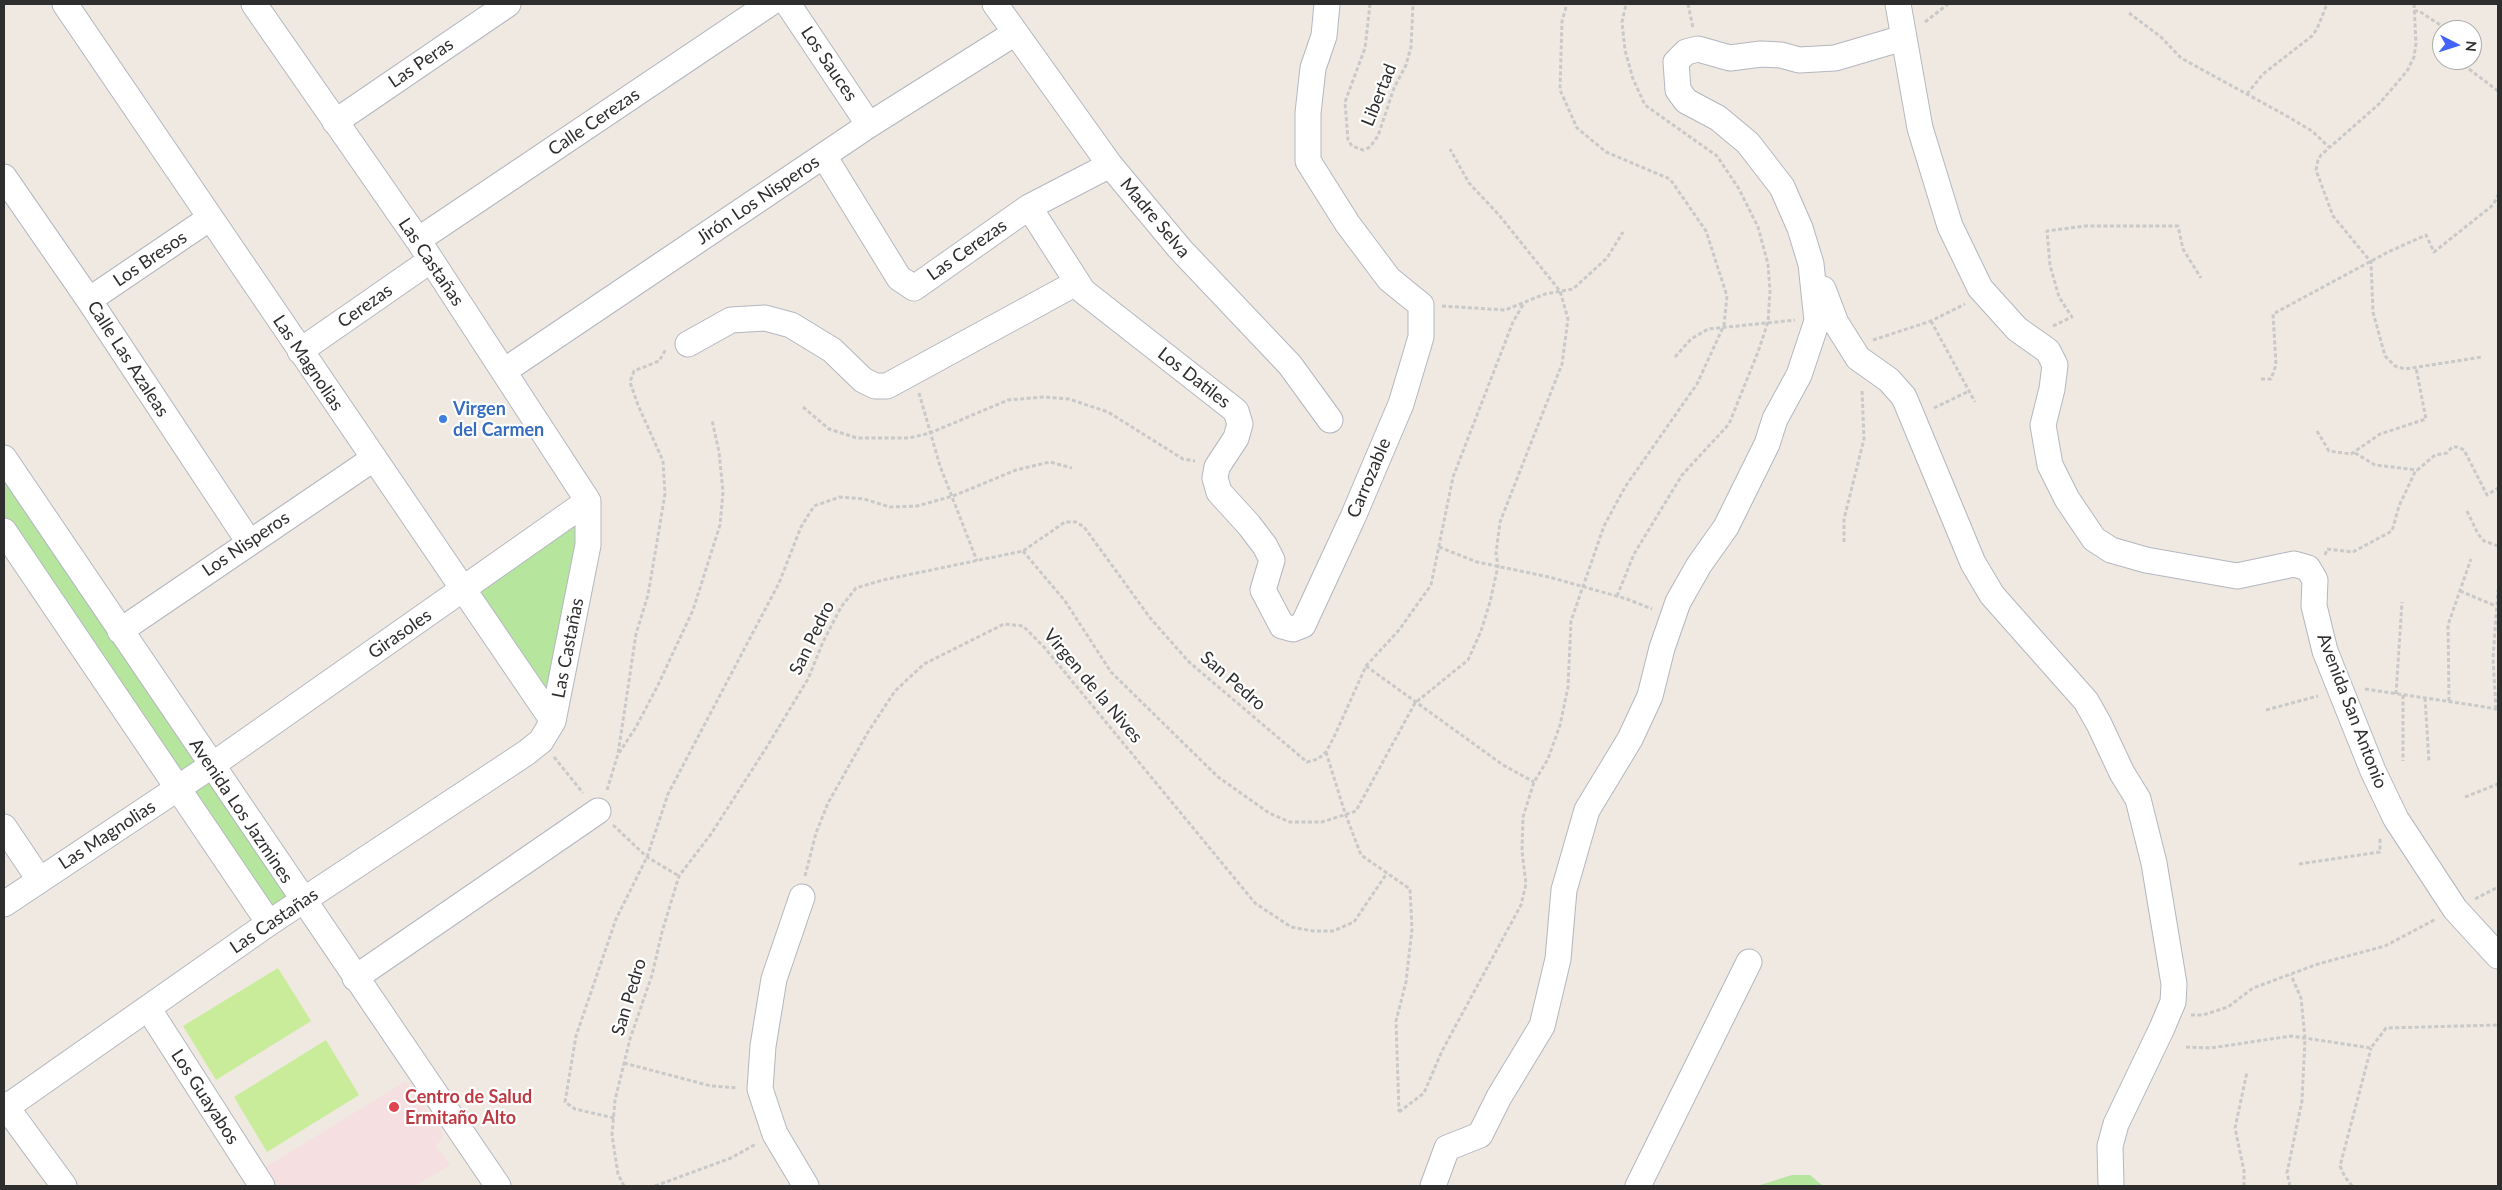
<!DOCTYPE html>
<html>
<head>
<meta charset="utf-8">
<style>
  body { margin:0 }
  #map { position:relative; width:2502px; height:1190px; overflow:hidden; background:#efe9e1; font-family:Lato,sans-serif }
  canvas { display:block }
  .frame { position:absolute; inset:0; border:5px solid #2e2e2e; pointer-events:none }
  .north { position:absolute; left:2432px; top:20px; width:50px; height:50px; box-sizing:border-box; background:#fff; border:1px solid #ababab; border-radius:50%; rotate:95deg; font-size:14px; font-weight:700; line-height:20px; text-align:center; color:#2e2e2e }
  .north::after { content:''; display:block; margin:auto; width:18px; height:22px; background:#4264fb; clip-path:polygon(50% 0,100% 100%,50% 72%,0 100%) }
</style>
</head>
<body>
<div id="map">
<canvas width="2502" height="1190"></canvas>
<div class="frame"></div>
<div class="north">N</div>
</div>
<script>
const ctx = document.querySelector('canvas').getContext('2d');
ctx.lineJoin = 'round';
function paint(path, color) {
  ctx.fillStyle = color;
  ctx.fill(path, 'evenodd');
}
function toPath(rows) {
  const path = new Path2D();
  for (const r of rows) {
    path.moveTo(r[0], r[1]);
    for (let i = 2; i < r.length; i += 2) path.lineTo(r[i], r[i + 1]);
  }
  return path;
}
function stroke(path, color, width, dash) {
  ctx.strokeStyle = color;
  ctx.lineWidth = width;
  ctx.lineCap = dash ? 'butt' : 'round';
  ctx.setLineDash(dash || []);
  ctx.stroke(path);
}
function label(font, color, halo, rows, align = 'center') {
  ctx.font = font + ' Lato,sans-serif';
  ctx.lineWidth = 4.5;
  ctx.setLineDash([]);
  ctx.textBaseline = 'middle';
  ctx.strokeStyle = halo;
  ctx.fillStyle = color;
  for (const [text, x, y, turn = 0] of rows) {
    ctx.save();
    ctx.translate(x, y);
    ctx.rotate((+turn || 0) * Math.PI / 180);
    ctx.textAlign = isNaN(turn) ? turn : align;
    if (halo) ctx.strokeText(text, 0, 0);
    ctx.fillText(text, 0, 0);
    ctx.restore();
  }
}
paint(toPath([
  [406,1081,443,1134,437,1147,450,1165,415,1186,278,1186,266,1167]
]), '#f5dfe0');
paint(toPath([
  [4,458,302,901,269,923,4,531],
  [581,514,548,702,471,592],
  [1792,1175,1810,1175,1823,1186,1757,1186]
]), '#b6e59e');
paint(toPath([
  [278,968,311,1021,216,1080,183,1026],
  [326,1040,359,1095,267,1152,234,1097]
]), '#c9ec9a');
const minor = toPath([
  [65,4,553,721],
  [788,4,869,125],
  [995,4,1110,165,1180,249,1290,365,1330,420],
  [1898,4,1920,128,1950,226,1980,288,2017,329,2048,351,2055,365,2052,389,2043,425,2050,465,2067,499,2094,539,2111,550,2146,560,2237,576,2294,564,2308,568,2315,580,2314,606,2325,651,2373,771,2396,819,2455,909,2498,956],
  [335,122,508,4],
  [824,156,899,278,914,288,1029,207,1110,165],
  [4,177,89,300,249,542],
  [1029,207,1083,291,1236,411,1240,424,1236,438,1217,467,1215,478,1219,492,1249,525,1265,546,1272,560,1263,590,1282,626,1293,629,1303,625,1353,517,1401,404,1421,337,1421,305,1389,279,1347,223,1308,161,1308,113,1313,68,1324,36,1327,4],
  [418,240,769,4],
  [1823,289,1836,323,1858,358,1889,380,1904,397,1973,563,1992,595,2086,701,2099,724,2122,773,2138,799,2154,863,2174,984,2173,1002,2162,1028,2116,1124,2110,1146,2111,1186],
  [89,300,210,218],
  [688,344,731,320,765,318,791,325,832,350,863,380,875,386,887,386,1076,283],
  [300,351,431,260],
  [504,371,869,125,1015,33],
  [4,458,498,1186],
  [4,531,269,923],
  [120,631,373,459],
  [4,827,39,879],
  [802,897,774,979,763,1046,760,1089,775,1134,806,1186],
  [4,904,211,766,588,501],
  [355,978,598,811],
  [148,1008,262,1186],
  [4,1104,64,1186],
  [4,1109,269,923,526,753,541,741,553,721,588,545,588,501,418,240,254,4],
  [1433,1186,1447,1148,1480,1135,1499,1097,1542,1026,1558,959,1564,890,1587,810,1630,739,1650,696,1662,648,1678,602,1699,565,1726,527,1767,444,1775,419,1799,375,1817,321,1811,264,1800,228,1782,187,1748,143,1718,118,1686,101,1678,90,1676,62,1686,52,1698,49,1730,58,1761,54,1781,55,1799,60,1835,58,1903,38],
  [1638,1186,1749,962]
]);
stroke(minor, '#b4b7c1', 27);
stroke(toPath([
  [1370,4,1365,48,1345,102,1348,140,1352,146,1363,150,1370,147,1378,136,1394,88,1406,65,1411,47,1413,4],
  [1688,4,1693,28],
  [2414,4,2416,43,2414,57,2407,71,2379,104,2321,155,2318,160,2316,170,2333,216,2371,262,2373,312,2385,356,2395,366,2405,369,2482,357],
  [2414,11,2419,11,2448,30],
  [2129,13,2161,37,2181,58,2285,115,2312,131,2329,147],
  [1925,22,1948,4],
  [2461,60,2461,63,2498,91],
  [2247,94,2263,74,2312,36,2317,29,2327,4],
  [1442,306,1505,310,1545,294,1573,289,1607,258,1623,232],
  [1931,321,1975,402],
  [2053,326,2072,317,2059,297,2050,265,2047,231,2085,226,2178,226,2183,249,2201,278],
  [1873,340,1931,321,1965,304],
  [1675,357,1691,339,1708,329,1795,320],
  [2261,379,2271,379,2276,365,2273,314,2388,252,2426,235,2434,252,2493,205,2498,195],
  [919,393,940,466,977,561],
  [803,407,829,429,857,438,909,438,930,433,1008,400,1044,397,1069,399,1108,412,1183,459,1195,461],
  [1934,408,1969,391],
  [2317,431,2329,451,2351,454,2380,434,2426,419,2416,368],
  [2355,453,2375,465,2417,470],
  [2467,511,2478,534,2484,541,2498,546],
  [1844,542,1844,519,1864,439,1862,389],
  [1439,547,1477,562,1549,577,1627,599,1652,609],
  [1023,551,1065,601,1111,672,1218,777,1269,813,1290,822,1322,822,1356,811,1415,703,1468,660,1481,631,1490,602,1498,566,1496,553,1500,522,1562,364,1568,319,1560,291,1499,215,1469,183,1450,149],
  [2325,555,2327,549,2353,552,2392,531,2399,506,2415,472,2435,455,2447,453,2452,447,2458,447,2464,450,2487,495,2498,488],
  [2460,591,2496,606],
  [1617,596,1634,554,1682,475,1729,424,1758,352,1768,322,1770,291,1768,264,1758,227,1739,189,1717,156,1645,105,1633,79,1625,50,1622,22,1626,4],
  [1366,666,1503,765,1534,782],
  [2365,689,2479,706,2496,709,2498,712],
  [2396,694,2402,602],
  [2403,695,2403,761],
  [2425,698,2429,762],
  [2449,701,2448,625,2471,559],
  [2496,709,2493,658,2498,590],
  [2266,710,2318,696],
  [1326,752,1345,813,1361,855,1410,889,1412,929,1406,982,1396,1021,1399,1112],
  [619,753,636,727,658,685,693,610,720,525,723,492,719,452,712,420],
  [554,757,583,793],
  [607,790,618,754,636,634,648,595,665,494,663,461,638,405,630,382,634,371,659,361,666,349],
  [2465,797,2498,784],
  [613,825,647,857,679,876],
  [2299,864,2380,852,2380,840,2383,842],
  [805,876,816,833,828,803,868,732,895,691,924,664,1004,624,1023,626,1044,647,1255,903,1291,927,1313,931,1333,931,1354,922,1387,873],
  [2475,899,2498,887],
  [2191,1015,2203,1015,2228,1007,2253,988,2318,964,2385,946,2436,919],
  [2186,1047,2211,1048,2291,1036,2371,1048,2386,1028,2498,1025],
  [624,1063,711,1086,738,1088],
  [1399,1112,1424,1093,1442,1051,1521,905,1526,884,1522,851,1523,817,1534,782,1548,759,1560,725,1568,687,1571,621,1604,526,1625,487,1697,384,1724,325,1727,296,1706,231,1670,179,1606,152,1577,128,1560,90,1562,21,1567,4],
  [614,1118,575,1109,565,1102,576,1036,616,919,647,857,668,794,779,583,801,527,814,506,840,497,864,499,890,507,917,506,953,496,1016,470,1050,462,1072,468],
  [624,1186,618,1174,612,1135,615,1100,630,1039,652,975,662,932,679,876,711,834,768,745,808,679,823,642,841,607,856,588,883,580,1023,551,1065,522,1076,522,1084,527,1151,619,1189,662,1307,762,1318,759,1326,752,1334,737,1366,666,1399,630,1431,585,1453,477,1513,322,1524,303],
  [655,1186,731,1158,756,1144],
  [2244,1186,2244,1171,2235,1128,2247,1072],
  [2290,1186,2287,1173,2302,1101,2305,1038,2301,998,2291,975],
  [2352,1186,2345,1177,2340,1166,2371,1048]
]), '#c9c9c9', 3, [4, 2.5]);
stroke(minor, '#fff', 25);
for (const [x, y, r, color] of [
  [443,419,5,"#3f7fe0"],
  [394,1107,6,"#e0444e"]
]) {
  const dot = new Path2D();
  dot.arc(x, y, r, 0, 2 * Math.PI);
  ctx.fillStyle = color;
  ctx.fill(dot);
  stroke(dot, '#fff', 2);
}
label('18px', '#2e2e2e', '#fff', [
  ["Las Peras",421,63,-34],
  ["Los Sauces",829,64,56],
  ["Libertad",1379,95,-68],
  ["Calle Cerezas",594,122,-34],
  ["Jirón Los Nisperos",758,200,-34],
  ["Madre Selva",1155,218,50],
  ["Las Cerezas",967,250,-35],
  ["Los Bresos",150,259,-34],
  ["Las Castañas",431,262,56],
  ["Cerezas",365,306,-35],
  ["Calle Las Azaleas",128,359,57],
  ["Las Magnolias",308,363,56],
  ["Los Datiles",1194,378,38],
  ["Carrozable",1369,478,-67],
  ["Los Nisperos",246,544,-34],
  ["Girasoles",400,634,-35],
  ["San Pedro",812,638,-64],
  ["Las Castañas",568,648,-79],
  ["San Pedro",1233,681,41],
  ["Virgen de la Nives",1093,686,50],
  ["Avenida San Antonio",2352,711,69],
  ["Avenida Los Jazmines",241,811,56],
  ["Las Magnolias",107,835,-33],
  ["Las Castañas",274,921,-34],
  ["San Pedro",629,997,-73],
  ["Los Guayabos",205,1097,57]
]);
label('bold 18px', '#366cbe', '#fff', [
  ["Virgen",453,409],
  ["del Carmen",453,430]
], 'left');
label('bold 18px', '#be3a42', '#fff', [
  ["Centro de Salud",405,1097],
  ["Ermitaño Alto",405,1118]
], 'left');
</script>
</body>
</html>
